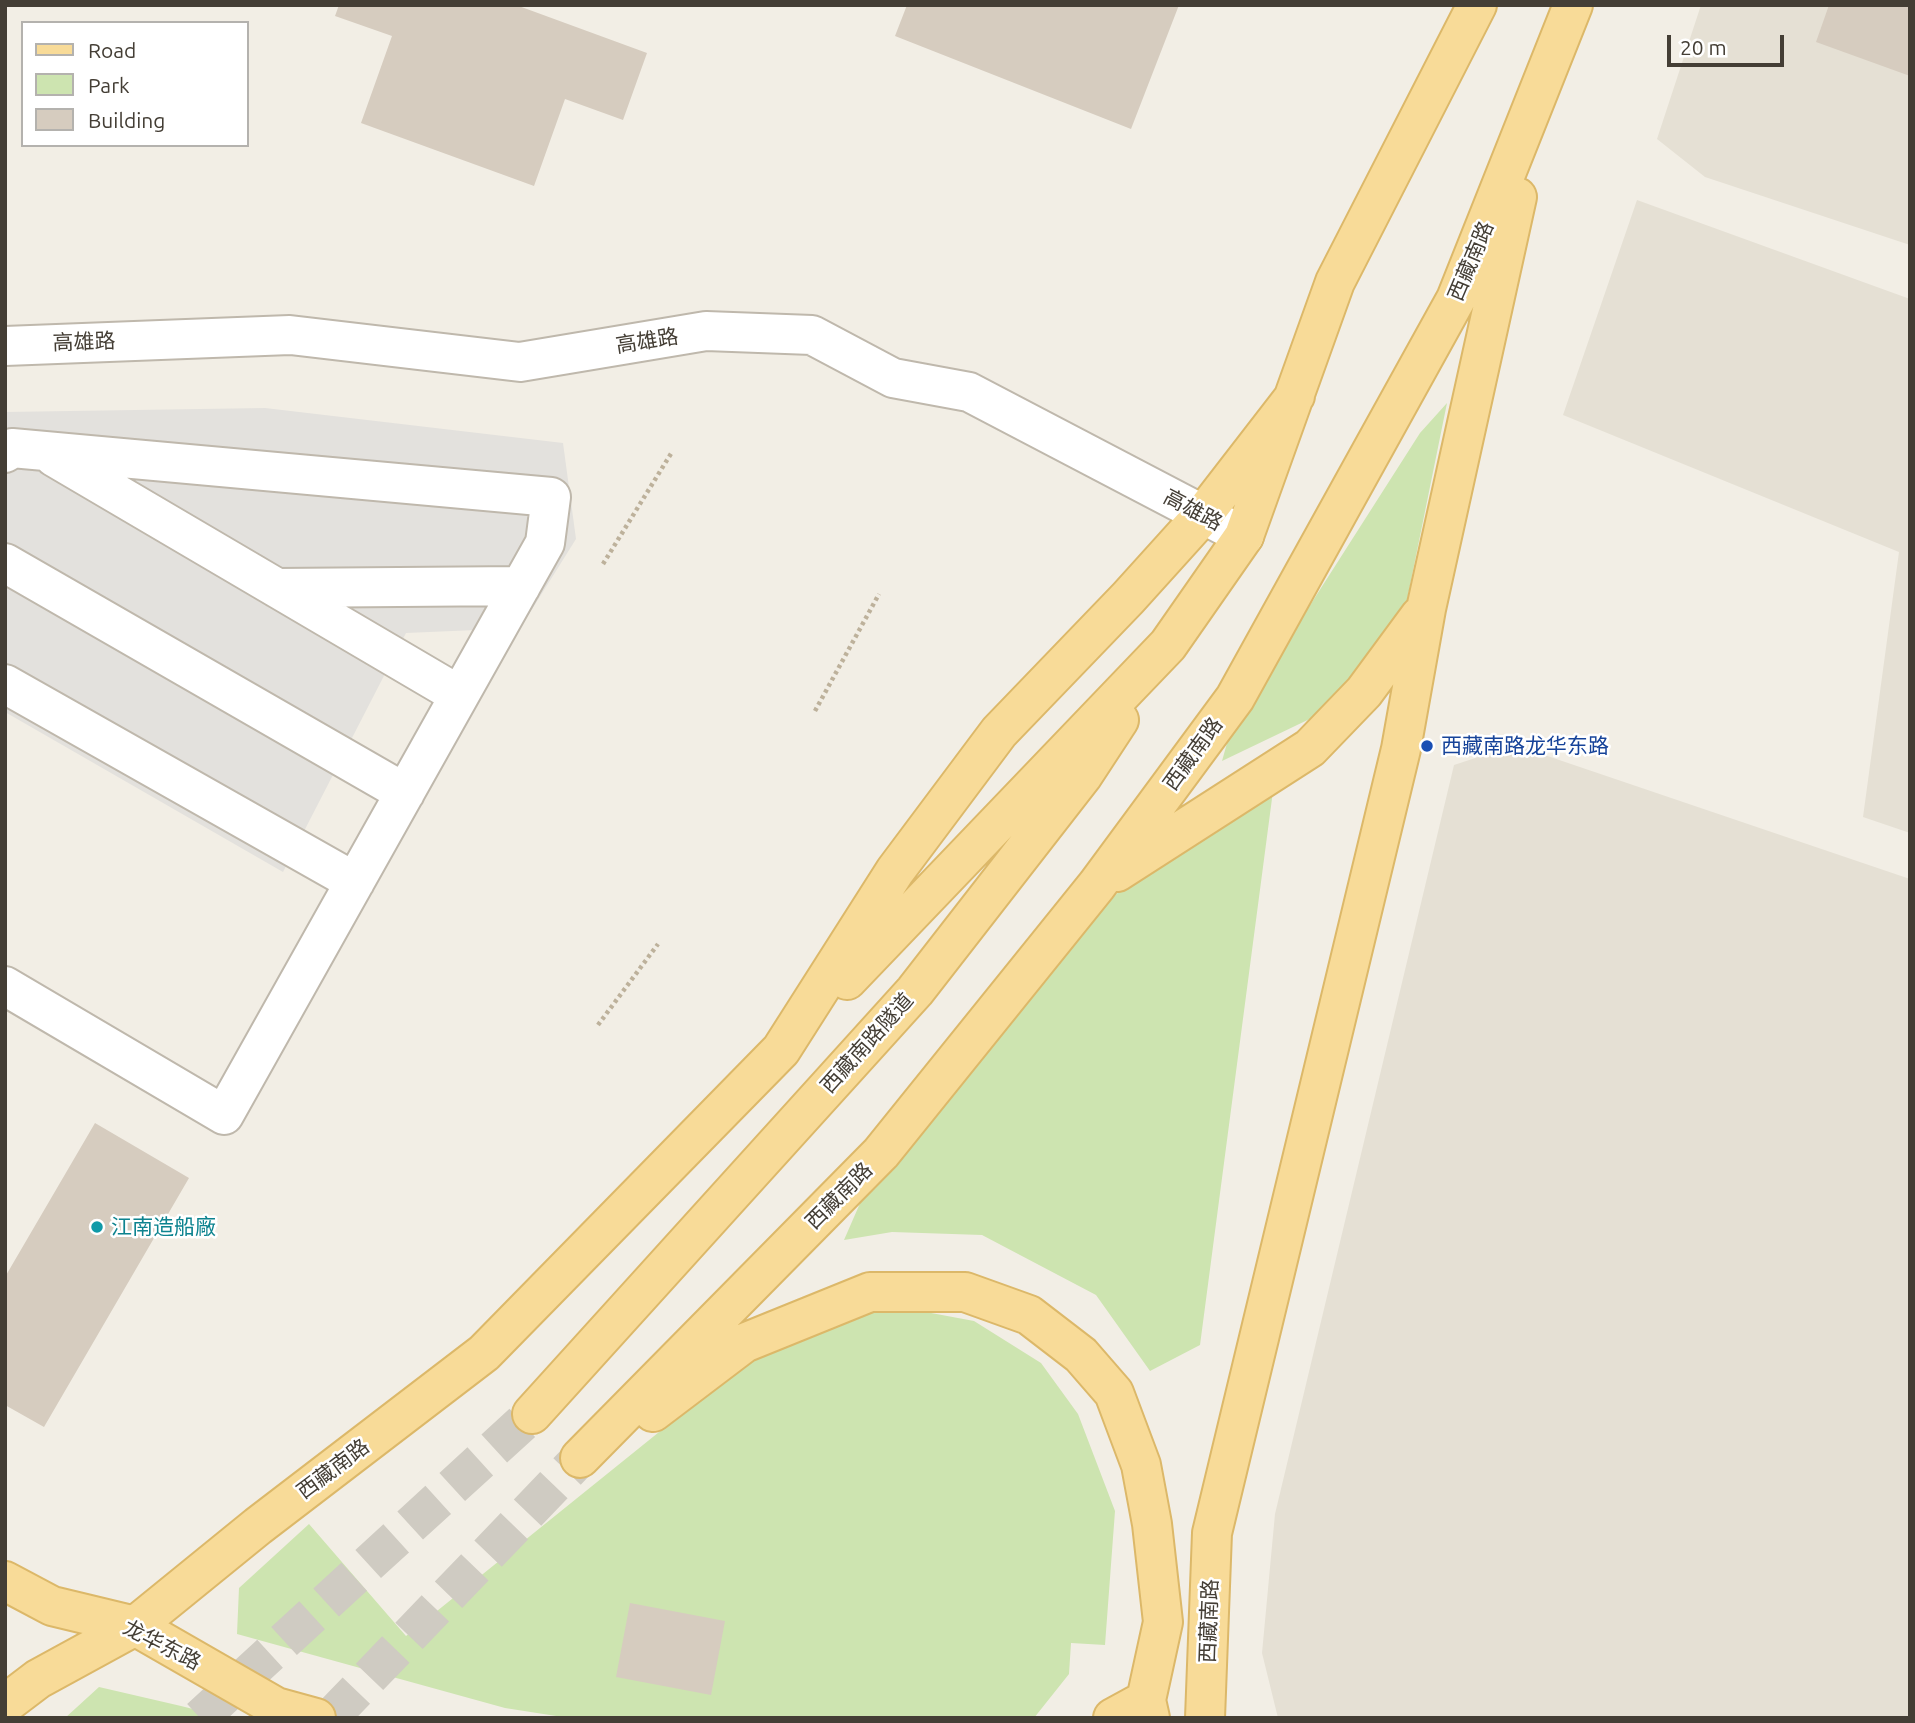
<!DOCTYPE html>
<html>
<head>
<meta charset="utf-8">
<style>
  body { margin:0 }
  #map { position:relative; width:1915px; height:1723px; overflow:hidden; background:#f2eee5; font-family:Ubuntu,sans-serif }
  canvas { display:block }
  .frame { position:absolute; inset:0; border:7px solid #443e35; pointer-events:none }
  .legend { position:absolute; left:21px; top:21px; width:228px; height:126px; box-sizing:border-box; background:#fff; border:2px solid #b4b2ae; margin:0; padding:9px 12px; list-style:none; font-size:21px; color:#443e35 }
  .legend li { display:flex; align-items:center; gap:14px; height:35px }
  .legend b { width:35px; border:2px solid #b4b2ae }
  .scale { position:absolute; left:1667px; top:35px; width:117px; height:32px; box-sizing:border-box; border:4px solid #443e35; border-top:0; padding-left:9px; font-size:21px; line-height:24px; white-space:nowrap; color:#443e35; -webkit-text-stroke:5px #fff; paint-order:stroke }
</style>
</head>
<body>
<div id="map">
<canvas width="1915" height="1723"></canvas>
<div class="frame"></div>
<ul class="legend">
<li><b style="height:9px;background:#f8db98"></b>Road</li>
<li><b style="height:19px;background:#cde4b0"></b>Park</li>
<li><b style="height:19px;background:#d6ccbf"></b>Building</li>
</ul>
<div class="scale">20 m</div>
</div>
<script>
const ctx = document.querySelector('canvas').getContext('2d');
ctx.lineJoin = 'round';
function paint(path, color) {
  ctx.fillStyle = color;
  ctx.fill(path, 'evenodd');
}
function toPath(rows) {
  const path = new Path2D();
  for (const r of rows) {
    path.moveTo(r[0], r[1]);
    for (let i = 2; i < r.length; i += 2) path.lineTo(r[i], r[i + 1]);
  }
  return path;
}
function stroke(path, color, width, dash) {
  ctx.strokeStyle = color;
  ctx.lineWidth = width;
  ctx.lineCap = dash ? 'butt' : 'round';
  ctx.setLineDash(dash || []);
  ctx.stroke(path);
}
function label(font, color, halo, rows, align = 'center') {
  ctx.font = font + ' Ubuntu,"Noto Sans SC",sans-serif';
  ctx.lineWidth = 5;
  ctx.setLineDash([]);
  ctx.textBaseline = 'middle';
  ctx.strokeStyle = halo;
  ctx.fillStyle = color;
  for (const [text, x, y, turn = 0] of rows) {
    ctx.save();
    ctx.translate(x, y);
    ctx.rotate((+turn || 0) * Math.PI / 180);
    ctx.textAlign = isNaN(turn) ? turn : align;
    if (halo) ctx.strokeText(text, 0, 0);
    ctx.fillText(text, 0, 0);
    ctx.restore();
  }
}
paint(toPath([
  [1701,5,1910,5,1910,245,1705,177,1657,139],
  [1637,200,1910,299,1910,833,1863,817,1899,552,1563,415],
  [1515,745,1910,879,1910,1718,1278,1718,1262,1653,1275,1514,1454,765]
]), '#e5e0d4');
paint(toPath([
  [1447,403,1406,605,1376,659,1318,715,1222,761,1231,729,1420,433],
  [1273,791,1200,1345,1150,1371,1096,1295,982,1235,892,1232,844,1240,861,1201,1087,923,1135,876],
  [899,1307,974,1321,1041,1363,1078,1414,1115,1511,1105,1645,1071,1643,1069,1674,1034,1718,569,1718,505,1708,237,1634,239,1588,309,1524,406,1636,705,1395,770,1348,826,1317],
  [99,1687,181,1706,229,1718,65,1718]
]), '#cde4b0');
paint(toPath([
  [265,408,563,443,576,539,524,622,476,630,406,633,283,872,5,712,5,412]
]), '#e3e1dd');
paint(toPath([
  [339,5,516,5,647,53,623,120,565,99,534,186,361,123,392,36,335,16],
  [907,5,1179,5,1131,129,895,36],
  [1829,5,1910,5,1910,76,1816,42],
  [95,1123,189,1178,44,1427,5,1405,5,1277],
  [630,1603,725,1621,711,1695,616,1677]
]), '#d6ccbf');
stroke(toPath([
  [200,1718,532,1414],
  [330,1718,580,1458]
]), '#cfcbc2', 38, [38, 19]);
const minor = toPath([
  [5,346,290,335,520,362,706,331,812,335,893,378,969,392,1244,536],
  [5,453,12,448,551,497,545,543,224,1115,5,986],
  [54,457,459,695],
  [5,563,405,793],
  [277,588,521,586],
  [5,684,355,882]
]);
const major = toPath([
  [1117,872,1310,748,1364,692,1420,616],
  [847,980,1168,645,1244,536,1335,282,1477,5],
  [653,1412,744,1343,870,1292,965,1292,1029,1315,1081,1355,1114,1393,1141,1465,1152,1524,1163,1622,1146,1700,1150,1718],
  [532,1414,915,991,1083,775,1119,720],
  [580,1458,881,1153,1097,885,1235,698,1456,299,1573,5],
  [5,1581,52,1606,135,1626,276,1707,316,1718],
  [5,1704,38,1679,135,1626,258,1526,484,1353,781,1050,895,871,999,732,1128,598,1203,515,1295,396],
  [1113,1718,1146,1700],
  [1205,1718,1212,1533,1401,749,1426,609,1517,197]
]);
stroke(minor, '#bfb8ac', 42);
stroke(major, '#dcb869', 42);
stroke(toPath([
  [603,564,672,452],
  [815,711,879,594],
  [598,1025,658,944]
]), '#bdb19b', 4.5, [3.5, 3.5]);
stroke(minor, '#fff', 38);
stroke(major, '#f8db98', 38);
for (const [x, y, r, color] of [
  [1427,746,7,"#1a4fb4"],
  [97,1227,7,"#0f9aa8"]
]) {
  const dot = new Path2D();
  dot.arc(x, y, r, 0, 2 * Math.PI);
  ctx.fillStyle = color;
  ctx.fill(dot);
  stroke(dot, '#fff', 2.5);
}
label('21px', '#443e35', '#fff', [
  ["西藏南路",1471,261,-67],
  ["高雄路",647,341,-9],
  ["高雄路",84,342,-2],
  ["高雄路",1193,510,28],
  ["西藏南路",1193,754,-54],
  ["西藏南路隧道",867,1043,-48],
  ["西藏南路",839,1196,-45],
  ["西藏南路",333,1469,-37],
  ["西藏南路",1209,1621,-88],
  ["龙华东路",162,1645,27]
]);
label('21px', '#164399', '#fff', [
  ["西藏南路龙华东路",1441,746]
], 'left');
label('21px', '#0d838f', '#fff', [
  ["江南造船廠",111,1227]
], 'left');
</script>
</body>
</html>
